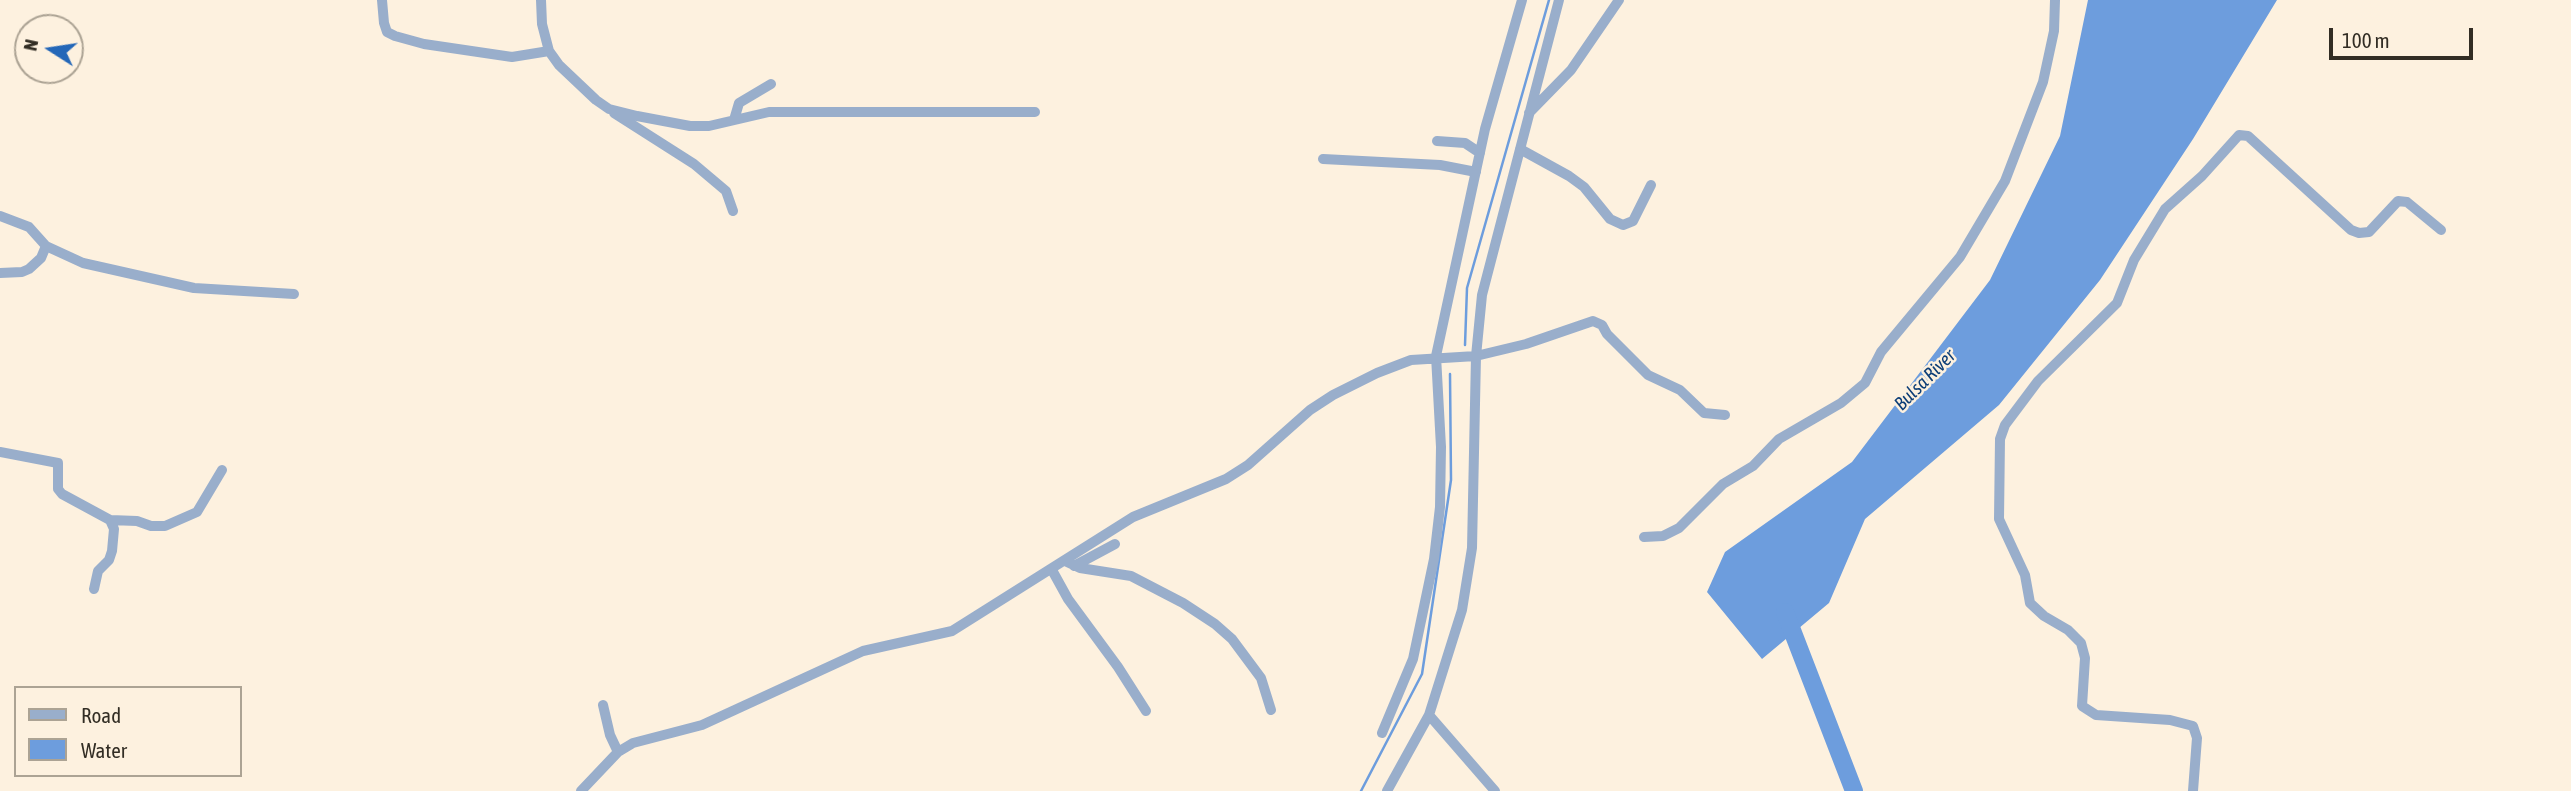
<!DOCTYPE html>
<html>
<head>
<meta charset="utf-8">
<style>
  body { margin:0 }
  #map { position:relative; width:2571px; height:791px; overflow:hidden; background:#fdf1df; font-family:"Asap Condensed",sans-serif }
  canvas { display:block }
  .legend { position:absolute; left:14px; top:686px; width:228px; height:91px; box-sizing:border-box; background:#fdf1df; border:2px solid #aca394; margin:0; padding:9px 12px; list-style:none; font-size:21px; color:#322d24 }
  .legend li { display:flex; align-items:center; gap:14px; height:35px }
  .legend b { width:35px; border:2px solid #aca394 }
  .north { position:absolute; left:14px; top:14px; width:70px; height:70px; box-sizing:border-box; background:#fdf1df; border:2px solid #aca394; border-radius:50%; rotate:282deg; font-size:19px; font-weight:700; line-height:28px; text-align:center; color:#322d24 }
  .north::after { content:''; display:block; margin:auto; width:24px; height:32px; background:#2467b8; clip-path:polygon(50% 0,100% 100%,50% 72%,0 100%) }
  .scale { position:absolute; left:2329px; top:28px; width:144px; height:32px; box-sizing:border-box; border:4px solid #322d24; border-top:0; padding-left:9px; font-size:21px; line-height:24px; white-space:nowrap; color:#322d24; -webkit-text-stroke:5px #fdf1df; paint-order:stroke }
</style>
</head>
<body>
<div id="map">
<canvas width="2571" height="791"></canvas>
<ul class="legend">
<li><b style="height:9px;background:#99aecb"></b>Road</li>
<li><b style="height:19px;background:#6d9ddd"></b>Water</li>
</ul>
<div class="north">N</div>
<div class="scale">100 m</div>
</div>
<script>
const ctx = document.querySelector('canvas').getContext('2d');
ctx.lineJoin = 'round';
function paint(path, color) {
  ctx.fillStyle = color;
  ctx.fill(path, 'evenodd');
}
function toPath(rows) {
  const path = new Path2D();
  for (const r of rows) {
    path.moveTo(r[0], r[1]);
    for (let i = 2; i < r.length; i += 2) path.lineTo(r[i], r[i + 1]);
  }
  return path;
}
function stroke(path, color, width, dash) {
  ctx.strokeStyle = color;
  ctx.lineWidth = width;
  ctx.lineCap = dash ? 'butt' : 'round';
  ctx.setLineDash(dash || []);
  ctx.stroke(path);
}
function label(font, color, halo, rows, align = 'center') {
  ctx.font = font + ' "Asap Condensed",sans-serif';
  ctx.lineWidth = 5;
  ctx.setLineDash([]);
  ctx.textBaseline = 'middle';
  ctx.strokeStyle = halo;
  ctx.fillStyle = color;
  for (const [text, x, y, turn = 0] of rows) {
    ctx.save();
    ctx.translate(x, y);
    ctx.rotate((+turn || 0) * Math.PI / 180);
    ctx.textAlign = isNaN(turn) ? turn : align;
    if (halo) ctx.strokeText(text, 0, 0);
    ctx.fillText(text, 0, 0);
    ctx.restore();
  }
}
paint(toPath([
  [2088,0,2277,0,2193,139,2100,280,1999,405,1865,519,1829,603,1762,659,1707,592,1725,552,1852,462,1990,280,2060,136]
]), '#6d9ddd');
stroke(toPath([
  [1465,345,1467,288,1549,0],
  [1361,791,1422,674,1451,480,1450,374]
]), '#6d9ddd', 2.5);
stroke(toPath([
  [1785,612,1854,791]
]), '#6d9ddd', 18);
stroke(toPath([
  [382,0,384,23,387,32,395,36,424,44,512,57,549,51],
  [541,0,542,24,549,51,559,65,596,100,609,109,637,116,690,126,709,126,769,112,1035,112],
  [614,113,694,164,726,191,733,211],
  [1529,113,1571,70,1619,0],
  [734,120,739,103,771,84],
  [1437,141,1465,143,1480,153],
  [1520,149,1569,176,1584,187,1610,219,1623,225,1633,221,1651,185],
  [1323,159,1440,165,1476,172],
  [0,216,29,227,46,246,83,263,194,288,294,294],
  [0,273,22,272,29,269,41,258,46,246],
  [0,452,58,463,58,489,62,494,110,520,137,521,151,526,165,526,197,512,222,470],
  [1644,537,1663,536,1679,528,1723,484,1753,466,1779,439,1841,403,1865,383,1881,352,1960,257,2005,181,2043,82,2054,31,2055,0],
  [1065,561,1080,568,1131,576,1183,603,1215,624,1232,639,1261,678,1271,710],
  [1074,566,1115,544],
  [1052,570,1068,599,1118,667,1146,711],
  [94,589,98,571,109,560,112,551,114,529,110,520],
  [603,705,610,735,618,752],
  [1429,715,1495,791],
  [1382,733,1413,659,1434,559,1440,507,1441,447,1436,356,1485,129,1522,0],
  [581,791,618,752,633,743,702,725,863,651,952,631,1133,517,1226,479,1248,465,1310,410,1333,395,1377,373,1411,360,1476,356,1526,344,1593,321,1602,325,1607,334,1648,375,1680,390,1704,413,1725,415],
  [1387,791,1429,715,1462,610,1472,548,1476,356,1482,295,1559,0],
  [2193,791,2197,738,2193,726,2170,720,2096,715,2082,706,2085,658,2081,643,2068,630,2044,616,2030,603,2025,575,1999,519,2000,439,2005,425,2038,381,2117,303,2134,260,2165,209,2202,176,2239,135,2248,136,2351,230,2359,233,2369,232,2398,201,2407,202,2441,230]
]), '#99aecb', 10);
label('italic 19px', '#0d3e77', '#fdf1df', [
  ["Bulsa River",1925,380,-45]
]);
</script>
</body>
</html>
